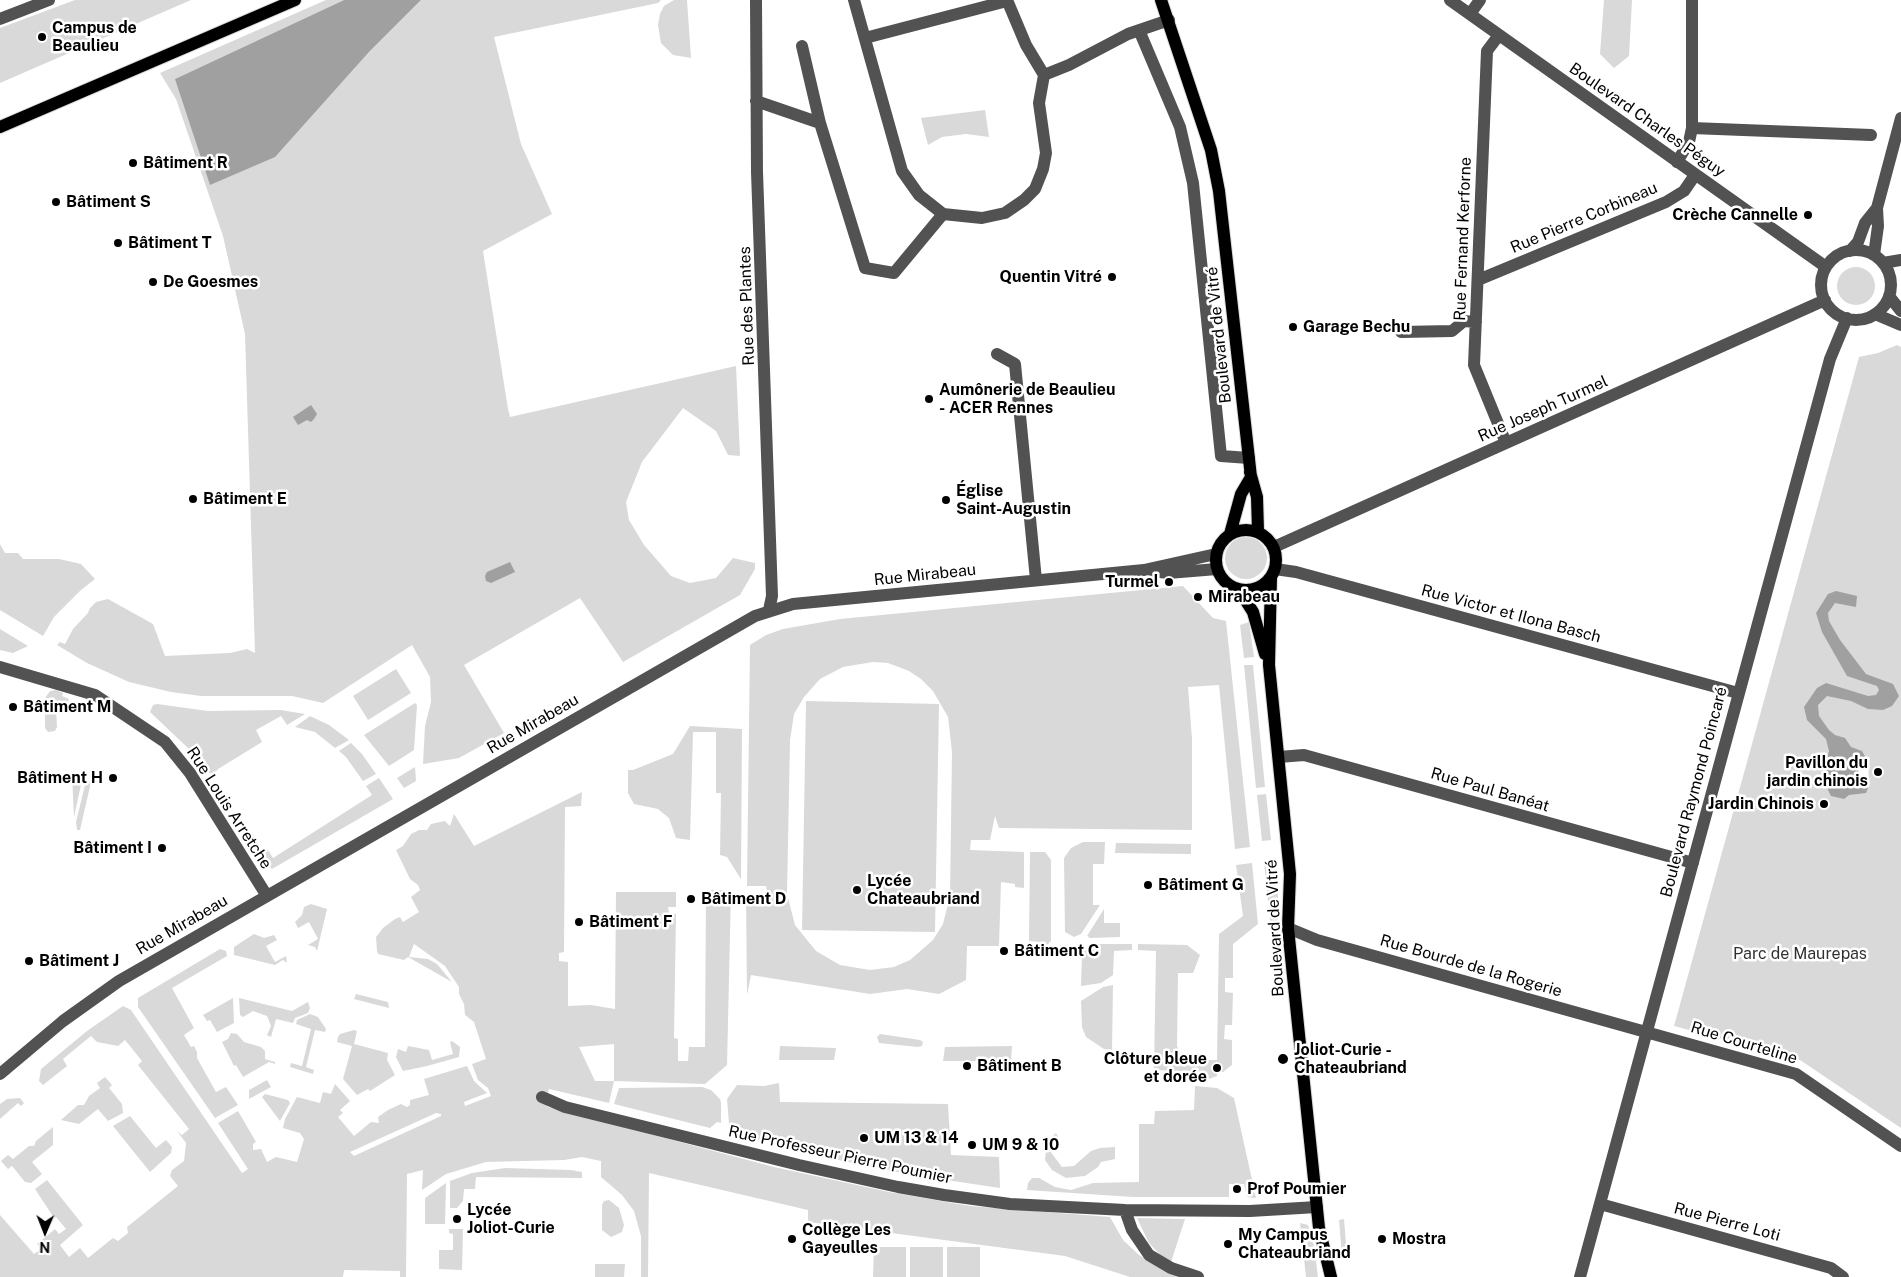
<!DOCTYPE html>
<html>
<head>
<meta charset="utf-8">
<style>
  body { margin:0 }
  #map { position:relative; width:1901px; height:1277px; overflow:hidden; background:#fff; font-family:"Public Sans",sans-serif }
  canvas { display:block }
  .north { position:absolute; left:20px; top:1207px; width:50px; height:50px; -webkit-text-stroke:4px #fff; paint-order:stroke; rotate:181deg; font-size:14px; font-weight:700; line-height:20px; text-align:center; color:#000 }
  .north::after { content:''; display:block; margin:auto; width:18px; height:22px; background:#000; clip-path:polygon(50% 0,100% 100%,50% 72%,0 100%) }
</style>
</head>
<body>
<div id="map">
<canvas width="1901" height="1277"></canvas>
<div class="north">N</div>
</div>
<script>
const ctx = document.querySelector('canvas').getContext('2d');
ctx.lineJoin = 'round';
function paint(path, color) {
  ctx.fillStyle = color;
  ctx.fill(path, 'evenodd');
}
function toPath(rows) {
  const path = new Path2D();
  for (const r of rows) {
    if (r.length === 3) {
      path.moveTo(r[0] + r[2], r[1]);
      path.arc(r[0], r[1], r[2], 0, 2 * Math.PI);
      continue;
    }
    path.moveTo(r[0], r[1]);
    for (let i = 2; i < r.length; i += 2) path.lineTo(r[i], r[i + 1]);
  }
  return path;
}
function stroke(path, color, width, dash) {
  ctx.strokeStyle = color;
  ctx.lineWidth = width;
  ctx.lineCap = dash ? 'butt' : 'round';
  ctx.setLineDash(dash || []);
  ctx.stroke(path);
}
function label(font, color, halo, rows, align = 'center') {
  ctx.font = font + ' "Public Sans",sans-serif';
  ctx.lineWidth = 5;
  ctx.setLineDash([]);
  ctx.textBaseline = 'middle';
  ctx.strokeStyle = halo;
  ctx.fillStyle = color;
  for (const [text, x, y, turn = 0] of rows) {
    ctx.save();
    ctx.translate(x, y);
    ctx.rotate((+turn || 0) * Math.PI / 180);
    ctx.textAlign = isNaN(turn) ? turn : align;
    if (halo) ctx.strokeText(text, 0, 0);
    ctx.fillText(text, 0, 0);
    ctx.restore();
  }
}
paint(toPath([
  [75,0,191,0,0,83,0,28],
  [326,0,344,0,175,79,368,53,421,0,661,0,658,3,494,37,521,144,552,214,483,251,508,409,510,417,736,366,740,456,728,455,716,431,683,408,642,462,626,502,629,520,644,545,671,576,690,583,716,578,733,558,755,563,755,569,740,595,623,662,580,598,464,665,504,733,459,758,423,764,425,726,431,702,430,677,412,645,323,703,292,696,201,696,171,692,129,682,87,663,57,645,60,642,65,644,73,629,88,613,90,608,96,602,108,599,153,624,165,656,230,653,247,649,255,653,245,334,223,236,176,99,160,73],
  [674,0,687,0,691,58,673,55,661,43,658,25,660,14,664,6],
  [1604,0,1632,0,1629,56,1614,68,1600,54],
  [985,110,989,137,966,134,942,137,928,145,921,118],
  [1856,286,19],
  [1897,345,1901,347,1901,1128,1800,1060,1674,1026,1859,357,1878,353],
  [1246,558,21],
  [0,544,5,553,18,553,23,559,59,559,81,564,95,579,81,590,54,617,43,636,0,610],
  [1183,586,1213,618,1226,621,1250,847,1235,849,1219,685,1188,687,1192,739,1192,830,999,828,995,816,990,840,971,840,970,850,1024,852,1024,888,1015,887,1015,884,1001,882,999,946,967,946,966,980,939,994,907,989,870,994,751,975,747,995,746,894,766,894,767,890,766,886,747,886,750,645,766,635,783,629,840,619],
  [873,662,888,663,909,671,921,679,933,691,948,717,952,752,950,896,943,924,933,940,910,960,894,967,870,970,840,965,816,951,795,925,787,894,790,740,794,714,804,697,820,679,843,667],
  [1249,622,1254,657,1244,658,1240,625],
  [0,629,28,646,13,653,0,650],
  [1244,665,1253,665,1265,787,1256,788],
  [396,669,411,693,368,720,353,696],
  [56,690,63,693,62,696,69,699,67,705,73,707,67,712,66,707,56,708,57,727,55,731,48,732,45,728,45,698,50,691],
  [806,701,939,704,935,932,802,930],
  [415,703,417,705,414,750,389,766,364,735],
  [157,704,208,711,281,710,305,714,287,725,281,716,256,730,262,742,218,769,215,773,209,773,208,767,150,712,153,705],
  [310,716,329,725,349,740,335,748,315,732,295,727],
  [690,726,742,729,741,879,727,857,720,855,721,793,716,793,716,732,693,732,690,840,676,838,669,818,658,809,634,804,628,793,628,770,633,770,673,754],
  [351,743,362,754,376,774,363,781,346,757,339,751],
  [415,767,416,781,404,788,397,778],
  [72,775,82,780,74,817],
  [379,778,393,799,272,869,261,853,268,850,273,858,372,795,366,786],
  [86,781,91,782,80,830,77,830,76,822],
  [582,792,581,806,565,807,564,952,559,953,559,961,568,962,568,1006,591,1005,615,1009,616,892,676,892,676,907,668,907,669,913,676,914,674,1038,678,1039,678,1061,688,1061,689,1047,705,1047,706,890,731,890,727,1065,705,1084,614,1081,609,1103,549,1089,545,1103,548,1107,774,1167,889,1192,970,1206,1110,1217,1123,1240,1139,1255,1172,1274,1182,1277,1130,1277,1065,1256,808,1222,808,1210,649,1173,648,1277,641,1277,641,1236,634,1211,622,1195,601,1177,601,1161,582,1157,564,1160,486,1162,446,1174,422,1190,423,1170,407,1174,406,1277,400,1277,400,1271,344,1270,343,1277,0,1277,0,1215,34,1254,41,1249,37,1244,55,1229,59,1234,66,1229,56,1217,54,1218,35,1189,47,1180,83,1225,60,1245,69,1257,80,1248,88,1258,113,1238,118,1241,128,1233,127,1227,178,1186,170,1176,172,1170,184,1161,186,1143,177,1131,182,1135,189,1129,138,1065,142,1061,125,1040,118,1046,97,1042,91,1036,63,1059,67,1066,43,1085,39,1081,41,1069,87,1031,123,1006,131,1010,242,1173,248,1169,218,1123,238,1111,256,1142,253,1144,253,1150,261,1149,267,1162,276,1157,297,1162,304,1139,300,1133,283,1128,285,1119,297,1097,320,1103,323,1092,331,1094,335,1084,350,1101,340,1110,343,1113,338,1117,354,1136,371,1122,379,1123,378,1117,388,1110,401,1104,407,1107,410,1105,410,1100,429,1095,424,1079,467,1066,474,1081,487,1093,464,1102,465,1106,491,1096,488,1088,478,1080,472,1064,486,1059,474,1022,465,1015,464,1004,459,994,459,987,445,966,414,944,409,957,428,959,437,964,452,982,408,957,404,960,378,954,377,951,376,937,383,928,395,919,400,917,403,922,419,912,411,897,420,890,418,885,410,879,396,850,403,846,411,834,419,830,427,830,431,824,445,821,450,826,454,814,474,846],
  [614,1044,614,1081,595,1081,579,1047],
  [436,1113,441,1114,441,1116,354,1156,350,1152],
  [1266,794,1271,840,1262,841,1257,795],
  [1083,842,1105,842,1104,864,1093,864,1093,905,1100,905,1081,934,1074,937,1065,932,1064,858,1071,848],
  [1116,843,1191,844,1191,854,1115,853],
  [1030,852,1045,852,1051,860,1051,941,1045,947,1040,942,1029,941],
  [1275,860,1278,897,1278,922,1270,922,1264,862],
  [1252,863,1258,924,1233,944,1233,978,1225,978,1225,992,1233,993,1232,1025,1225,1025,1224,1039,1232,1040,1232,1065,1223,1072,1217,1072,1217,1076,1209,1079,1178,1071,1154,1070,1156,951,1138,950,1138,944,1187,945,1200,955,1193,973,1178,973,1177,1046,1184,1060,1217,1060,1219,934,1243,916,1236,865],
  [311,904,327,909,317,951,315,947,308,945,318,939,309,922,298,928,295,922,302,915,304,907],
  [1104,909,1104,923,1120,923,1120,937,1090,938,1087,936],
  [254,934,264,938,274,935,277,940,266,946,275,962,286,956,287,963,283,960,275,965,234,955,234,947],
  [1092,944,1132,944,1132,950,1114,951,1113,975,1101,983,1081,986,1082,954,1085,948],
  [220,949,226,951,227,956,172,988,194,1028,184,1035,191,1047,194,1046,197,1052,197,1058,216,1092,226,1087,238,1105,215,1118,138,1007,138,998],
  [1113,985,1112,1050,1104,1049,1086,1037,1082,1027,1081,1001,1103,987],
  [356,994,388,1002,389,1008,354,999],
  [233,998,234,1023,217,1032,210,1020,207,1021,203,1015],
  [239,998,292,1011,308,1002,310,1008,308,1013,295,1018,293,1023,276,1019,271,1037,267,1035,271,1026,267,1016,253,1011,243,1017,240,1015],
  [310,1014,318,1017,326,1029,325,1032,315,1030,306,1067,314,1070,313,1074,290,1067,291,1063,302,1066,311,1029,296,1024,297,1020],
  [354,1030,357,1031,354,1044,388,1053,387,1060,395,1075,370,1091,368,1089,357,1095,343,1079,352,1046,337,1042,338,1037,340,1034],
  [231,1033,237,1034,244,1042,261,1047,265,1051,265,1059,275,1062,275,1064,269,1062,243,1077,236,1065,234,1066,222,1042,228,1039],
  [880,1034,920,1040,923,1042,922,1046,918,1047,879,1043,877,1037],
  [452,1041,460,1047,459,1057,427,1066,403,1071,396,1057,398,1049,406,1052,408,1046,429,1050,432,1060,453,1054,450,1042],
  [780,1046,836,1048,834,1060,779,1060],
  [1012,1046,1011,1061,943,1061,945,1047],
  [105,1077,112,1085,109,1088,122,1104,123,1113,108,1121,98,1109,79,1124,61,1120,78,1105,84,1105,89,1096,100,1088,97,1083],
  [267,1080,271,1087,249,1099,249,1090],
  [779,1083,780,1102,948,1104,951,1155,999,1157,1000,1188,913,1175,843,1161,743,1136,739,1126,729,1124,727,1099,737,1085,764,1086],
  [1195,1086,1217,1088,1234,1098,1256,1198,1247,1197,1244,1184,1229,1184,1229,1197,1133,1197,1027,1190,1028,1183,1032,1178,1039,1178,1055,1187,1071,1190,1093,1183,1139,1182,1139,1124,1154,1124,1155,1111,1194,1110],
  [702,1087,711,1090,720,1099,721,1103,721,1123,717,1122,710,1128,614,1104,619,1088],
  [265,1094,288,1100,290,1103,280,1121,262,1097],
  [20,1098,24,1103,21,1106,18,1103,0,1119,0,1104,7,1099],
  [130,1116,156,1148,166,1140,172,1147,171,1153,150,1172,113,1126],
  [53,1127,53,1145,32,1162,42,1174,31,1183,25,1182,12,1166,8,1169,1,1161,8,1155,13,1159,29,1146,34,1146,36,1141],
  [1056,1133,1058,1137,1051,1145,1050,1151,1062,1167,1074,1166,1091,1151,1100,1148,1115,1147,1115,1159,1101,1162,1098,1167,1085,1176,1066,1178,1052,1170,1045,1160,1047,1140],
  [505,1168,571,1170,582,1172,582,1178,476,1177,475,1189,464,1189,463,1201,457,1208,450,1208,450,1181,472,1173],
  [446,1183,445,1224,425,1224,425,1198],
  [609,1200,619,1208,624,1225,622,1232,611,1237,602,1230,602,1205,604,1201],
  [1137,1218,1185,1219,1171,1262,1165,1260,1149,1243],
  [1344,1219,1347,1256,1342,1256,1339,1220],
  [1300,1223,1308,1225,1314,1246,1318,1277,1306,1277],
  [449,1229,463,1229,462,1270,439,1269,439,1250,453,1250,453,1234,449,1233],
  [874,1247,906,1247,906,1277,873,1277],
  [910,1247,943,1247,943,1277,910,1277],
  [947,1247,980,1247,980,1277,947,1277],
  [595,1264,625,1264,624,1277,595,1277]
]), '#d9d9d9');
paint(toPath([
  [344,0,421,0,368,53,275,157,210,185,175,79],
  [311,405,317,414,314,419,311,422,307,420,298,425,293,417],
  [510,562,515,572,491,583,486,581,485,576,487,572],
  [1836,591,1857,596,1856,607,1835,603,1828,613,1829,621,1840,640,1866,674,1893,684,1899,696,1892,706,1883,710,1868,709,1851,701,1827,696,1818,705,1819,716,1829,730,1835,735,1845,738,1851,747,1862,751,1867,760,1868,788,1866,793,1849,795,1844,799,1831,796,1828,790,1825,766,1829,751,1826,739,1807,720,1804,707,1817,688,1826,683,1868,696,1876,695,1879,690,1877,686,1847,676,1822,632,1816,613,1828,594]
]), '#a0a0a0');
paint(toPath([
  [1858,758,1868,758,1869,786,1859,787]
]), '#fff');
const major = toPath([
  [1161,0,1211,150,1219,191,1251,477,1241,494,1230,534],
  [0,127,295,0],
  [1250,472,1257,497,1258,531],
  [1246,560,30],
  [1271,577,1269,665,1290,874,1288,928,1319,1228,1331,1277],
  [1239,590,1253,612,1265,654]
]);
stroke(major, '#dbdbdb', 14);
stroke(toPath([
  [756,0,757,172,772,596,769,610],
  [854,0,902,171,919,195,943,214,982,218,1005,213,1024,200,1035,189,1043,169,1046,153,1039,103,1044,75,1026,45,1007,0],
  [1450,0,1826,267],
  [1470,14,1480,0],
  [0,19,49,0],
  [1139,30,1180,127,1193,183,1221,456,1249,458],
  [1499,35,1487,51,1474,365,1506,443],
  [865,38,1007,1],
  [802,46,820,123,865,268,894,273,943,214],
  [1044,75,1069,65,1128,34,1169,20],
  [756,101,820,123],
  [1692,128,1871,135],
  [1677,162,1689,142,1692,128,1692,0],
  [1856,285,35],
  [1850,251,1858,242,1865,223,1877,208],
  [1874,255,1878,226,1877,208,1901,118],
  [1883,263,1901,260],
  [1478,280,1666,202,1684,191,1695,175],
  [1889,296,1901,311],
  [1875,314,1901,325],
  [1401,332,1452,331,1464,321,1476,322],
  [997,354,1015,364,1036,580],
  [1274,547,1825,300],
  [1275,569,1296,572,1738,693],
  [1152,571,1168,573,1217,569],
  [0,667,95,695,165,742,190,773,267,896],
  [1279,757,1304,755,1693,863],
  [1288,928,1317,940,1796,1074,1901,1146],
  [0,1074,63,1021,119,981,755,616,793,604,1144,570,1216,554],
  [542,1097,565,1107,799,1165,898,1187,944,1195,1010,1204,1125,1210,1250,1211,1317,1207],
  [1600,1204,1831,1268,1843,1277],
  [1125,1210,1132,1230,1149,1255,1171,1268,1198,1277],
  [1580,1277,1830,359,1847,318]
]), '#525252', 12);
stroke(major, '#000', 12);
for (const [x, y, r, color] of [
  [42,37,5,"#000"],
  [133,163,5,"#000"],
  [56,202,5,"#000"],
  [1808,215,5,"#000"],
  [118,243,5,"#000"],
  [1112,277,5,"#000"],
  [153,282,5,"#000"],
  [1293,327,5,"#000"],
  [929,399,5,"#000"],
  [193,499,5,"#000"],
  [946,500,5,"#000"],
  [1169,582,5,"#000"],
  [1198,597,5,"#000"],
  [13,707,5,"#000"],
  [1878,772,5,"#000"],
  [113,778,5,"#000"],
  [1824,804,5,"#000"],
  [162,848,5,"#000"],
  [1148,885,5,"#000"],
  [857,890,5,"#000"],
  [691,899,5,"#000"],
  [579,922,5,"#000"],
  [1004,951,5,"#000"],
  [29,961,5,"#000"],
  [1283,1059,6,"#000"],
  [967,1066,5,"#000"],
  [1217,1068,5,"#000"],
  [864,1138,5,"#000"],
  [972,1145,5,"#000"],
  [1237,1189,5,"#000"],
  [457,1219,5,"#000"],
  [792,1239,5,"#000"],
  [1382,1239,5,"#000"],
  [1228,1244,5,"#000"]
]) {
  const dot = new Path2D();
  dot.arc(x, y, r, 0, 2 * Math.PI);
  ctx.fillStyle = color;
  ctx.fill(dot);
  stroke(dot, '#fff', 2);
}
label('bold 16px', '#000', '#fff', [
  ["Campus de",52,28],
  ["Beaulieu",52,46],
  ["Bâtiment R",143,163],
  ["Bâtiment S",66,202],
  ["Crèche Cannelle",1798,215,"right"],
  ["Bâtiment T",128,243],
  ["Quentin Vitré",1102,277,"right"],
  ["De Goesmes",163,282],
  ["Garage Bechu",1303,327],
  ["Aumônerie de Beaulieu",939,390],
  ["- ACER Rennes",939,408],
  ["Église",956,491],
  ["Saint-Augustin",956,509],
  ["Bâtiment E",203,499],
  ["Turmel",1159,582,"right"],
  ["Mirabeau",1208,597],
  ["Bâtiment M",23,707],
  ["Pavillon du",1868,763,"right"],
  ["jardin chinois",1868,781,"right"],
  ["Bâtiment H",103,778,"right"],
  ["Jardin Chinois",1814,804,"right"],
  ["Bâtiment I",152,848,"right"],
  ["Lycée",867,881],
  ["Chateaubriand",867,899],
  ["Bâtiment G",1158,885],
  ["Bâtiment D",701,899],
  ["Bâtiment F",589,922],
  ["Bâtiment C",1014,951],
  ["Bâtiment J",39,961],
  ["Joliot-Curie -",1294,1050],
  ["Chateaubriand",1294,1068],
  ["Clôture bleue",1207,1059,"right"],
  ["et dorée",1207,1077,"right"],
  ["Bâtiment B",977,1066],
  ["UM 13 & 14",874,1138],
  ["UM 9 & 10",982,1145],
  ["Prof Poumier",1247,1189],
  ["Lycée",467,1210],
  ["Joliot-Curie",467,1228],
  ["Collège Les",802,1230],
  ["Gayeulles",802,1248],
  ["My Campus",1238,1235],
  ["Chateaubriand",1238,1253],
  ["Mostra",1392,1239]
], 'left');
label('16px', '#000', '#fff', [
  ["Boulevard Charles Péguy",1647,120,35],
  ["Rue Pierre Corbineau",1584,218,-23],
  ["Rue Fernand Kerforne",1463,239,-88],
  ["Rue des Plantes",747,306,-92],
  ["Boulevard de Vitré",1219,335,-96],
  ["Rue Joseph Turmel",1543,409,-24],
  ["Rue Mirabeau",925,575,-6],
  ["Rue Victor et Ilona Basch",1511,614,15],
  ["Rue Mirabeau",533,724,-30],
  ["Rue Paul Banéat",1490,790,16],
  ["Boulevard Raymond Poincaré",1694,792,-75],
  ["Rue Louis Arretche",229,808,57],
  ["Rue Mirabeau",182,925,-30],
  ["Boulevard de Vitré",1275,928,-93],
  ["Rue Bourde de la Rogerie",1471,966,16],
  ["Rue Courteline",1744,1043,17],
  ["Rue Professeur Pierre Poumier",840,1155,12],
  ["Rue Pierre Loti",1727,1222,15]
]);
label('16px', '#303030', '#fff', [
  ["Parc de Maurepas",1800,954]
]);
</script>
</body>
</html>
